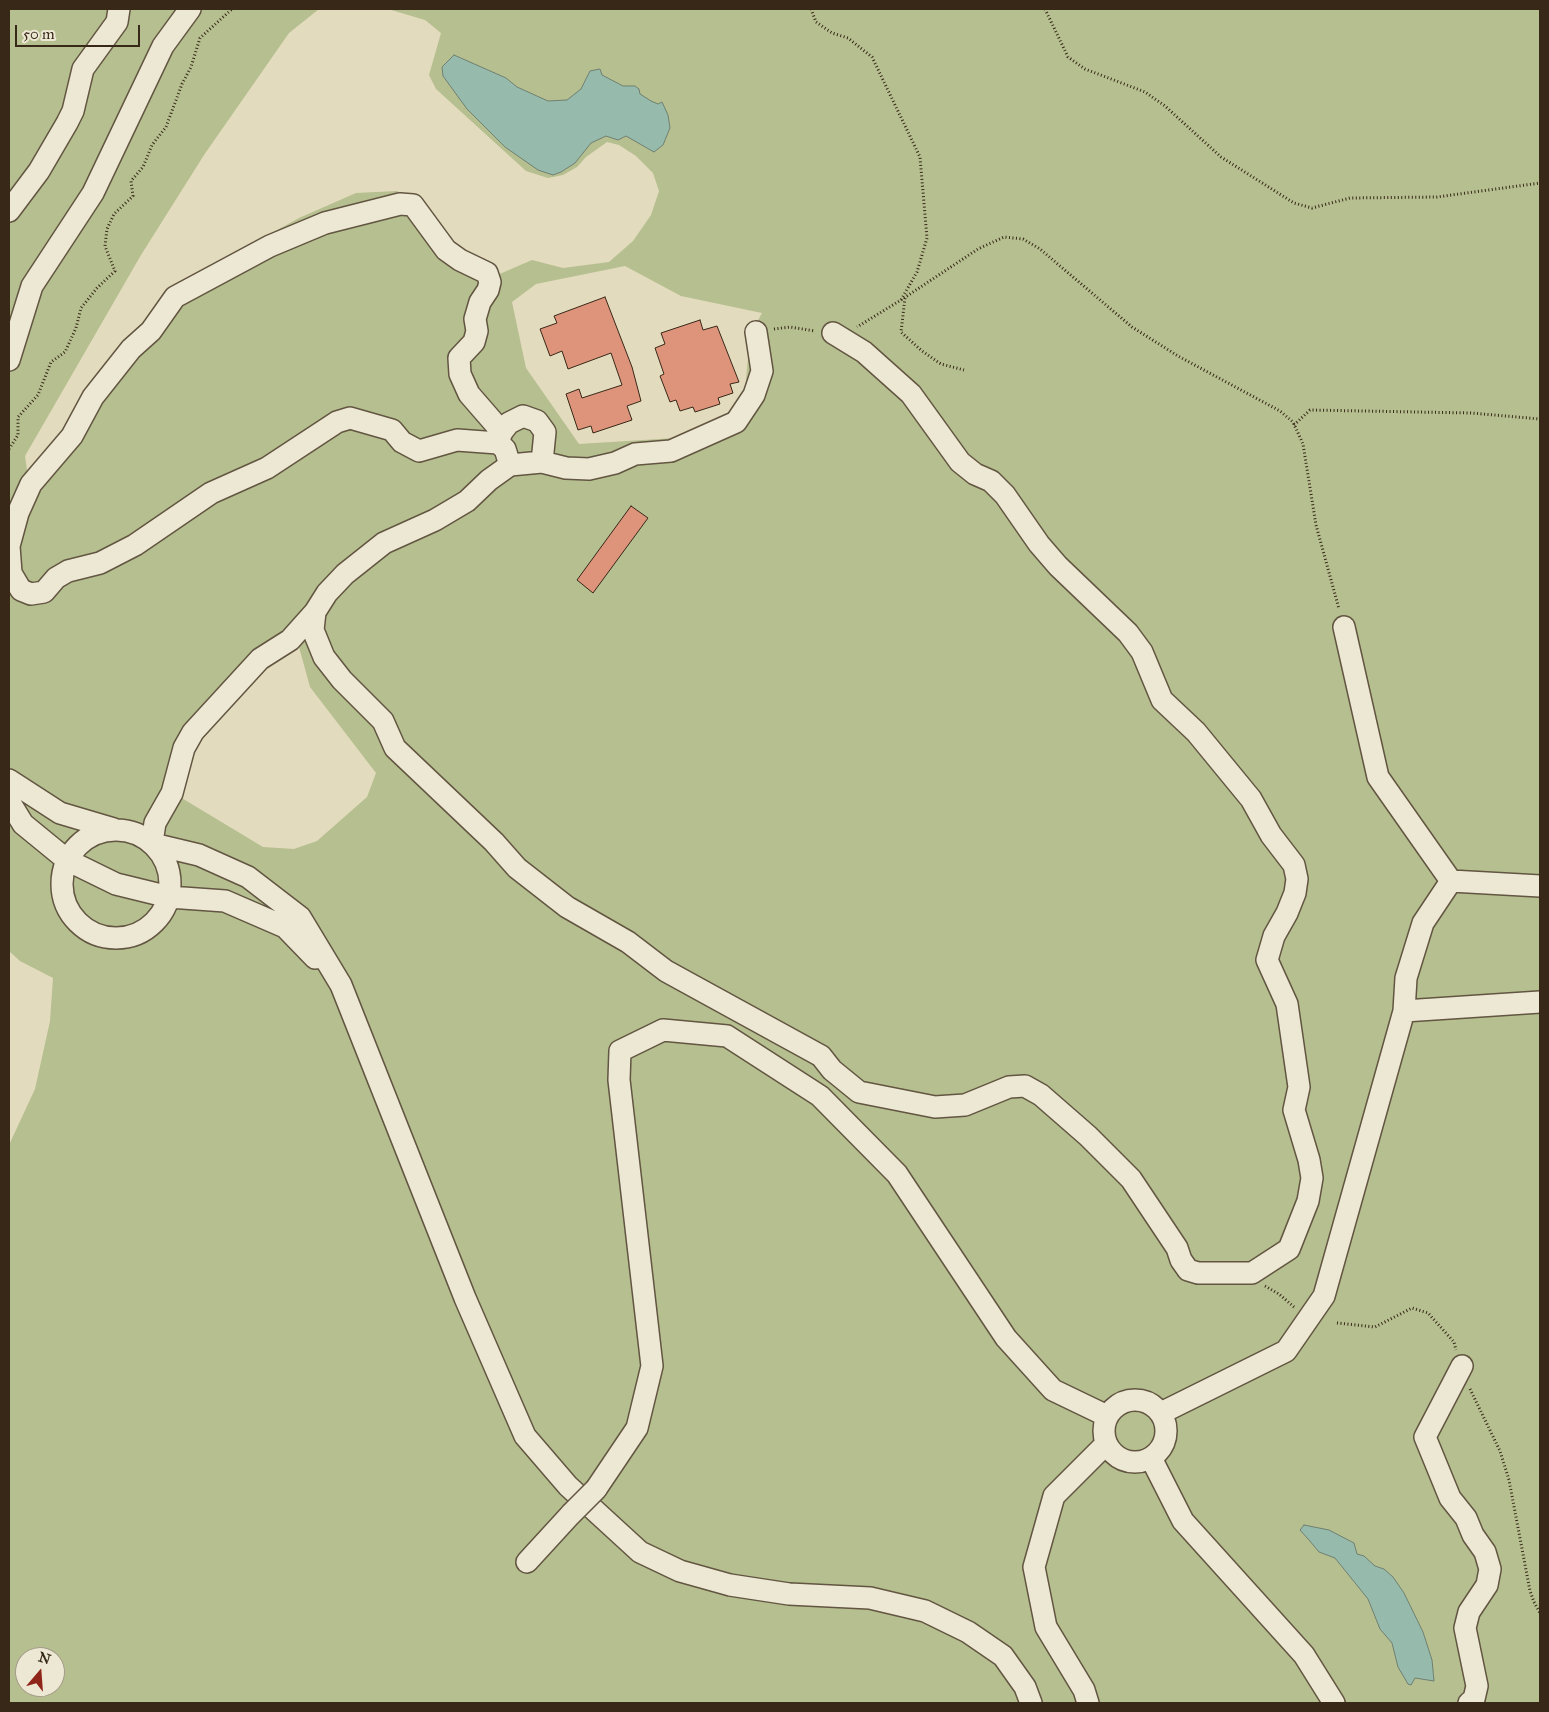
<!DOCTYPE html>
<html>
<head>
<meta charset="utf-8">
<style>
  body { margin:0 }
  #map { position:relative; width:1549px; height:1712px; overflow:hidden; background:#e3dbbd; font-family:"IM FELL Great Primer",serif }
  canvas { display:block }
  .frame { position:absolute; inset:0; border:10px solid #372818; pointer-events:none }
  .north { position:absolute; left:15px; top:1647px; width:50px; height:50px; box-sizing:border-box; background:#ede8d4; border:1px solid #a49b89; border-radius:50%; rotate:18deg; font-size:14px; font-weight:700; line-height:20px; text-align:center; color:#372818 }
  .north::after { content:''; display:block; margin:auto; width:18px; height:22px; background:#8f2418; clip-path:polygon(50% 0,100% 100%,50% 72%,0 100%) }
  .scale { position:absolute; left:15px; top:25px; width:125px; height:22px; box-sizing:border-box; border:2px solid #372818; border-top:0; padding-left:6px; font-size:15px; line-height:18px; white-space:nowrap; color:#372818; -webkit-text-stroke:4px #ede8d4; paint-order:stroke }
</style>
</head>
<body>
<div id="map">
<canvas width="1549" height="1712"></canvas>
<div class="frame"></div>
<div class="north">N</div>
<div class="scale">50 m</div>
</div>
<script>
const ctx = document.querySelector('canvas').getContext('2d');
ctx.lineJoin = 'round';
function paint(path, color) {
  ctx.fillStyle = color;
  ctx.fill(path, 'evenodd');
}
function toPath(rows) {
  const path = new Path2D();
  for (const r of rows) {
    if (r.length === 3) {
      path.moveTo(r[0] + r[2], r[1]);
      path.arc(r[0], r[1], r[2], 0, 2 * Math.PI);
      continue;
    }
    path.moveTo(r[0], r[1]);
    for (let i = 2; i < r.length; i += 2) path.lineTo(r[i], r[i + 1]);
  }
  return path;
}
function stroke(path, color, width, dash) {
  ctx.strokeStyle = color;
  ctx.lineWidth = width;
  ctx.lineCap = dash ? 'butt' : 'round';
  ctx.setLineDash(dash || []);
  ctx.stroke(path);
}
paint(toPath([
  [9,9,319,9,289,33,204,155,141,255,25,456,28,477,221,261,299,218,356,193,397,191,425,210,456,254,495,276,532,260,563,268,609,262,633,241,651,215,659,191,653,173,636,156,619,145,607,142,586,157,577,167,563,175,548,178,526,171,436,89,429,75,441,33,425,20,388,9,1540,9,1540,1703,9,1703,9,1145,35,1089,50,1021,53,978,20,961,9,951],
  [625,266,681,296,762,313,750,335,745,391,733,412,675,438,579,444,526,368,512,302,536,284],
  [299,647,310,687,376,773,367,797,317,841,294,849,263,847,180,797,184,759,269,665],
  [25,1657,55,1657,55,1687,25,1687]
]), '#b6bf8f');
const water = toPath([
  [454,55,506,78,517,87,548,101,567,100,581,89,590,71,600,69,602,75,623,86,635,86,639,89,640,94,651,101,658,104,662,102,668,115,670,128,663,145,654,152,626,136,618,140,606,136,591,143,575,163,561,172,553,175,538,170,505,147,467,109,443,76,442,67,454,55],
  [1304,1525,1329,1530,1354,1543,1357,1554,1364,1556,1375,1566,1384,1569,1393,1577,1404,1593,1423,1632,1432,1660,1434,1681,1415,1678,1411,1685,1408,1684,1398,1667,1392,1643,1380,1629,1368,1599,1335,1558,1319,1552,1309,1540,1300,1530,1304,1525]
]);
paint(water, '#96bbad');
stroke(water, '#708071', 1);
const building = toPath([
  [605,297,632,367,641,401,627,406,632,420,593,433,591,426,578,430,566,394,579,389,582,398,622,385,611,353,568,369,562,351,550,356,540,329,557,323,554,316,605,297],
  [700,320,703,330,717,326,739,382,730,384,733,393,718,398,720,404,695,412,693,407,680,411,676,400,670,402,660,376,664,374,655,348,665,344,661,333,700,320],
  [631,506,648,518,593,593,577,580,631,506]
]);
paint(building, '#de937b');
stroke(building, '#372818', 1);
const minor = toPath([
  [9,211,39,171,67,123,73,111,83,69,117,22,119,9],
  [9,360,32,286,93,193,163,46,190,9],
  [502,432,469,394,460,374,459,358,474,342,477,331,475,319,480,302,488,290,490,282,487,273,460,260,446,250,413,205,400,204,325,223,270,246,175,297,151,331,131,349,93,397,72,436,31,484,18,513,9,546,11,573,21,590,31,594,44,592,56,578,68,571,100,563,135,545,211,493,267,468,337,422,350,418,392,430,402,442,419,451,457,440,498,443,505,449,510,465],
  [498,443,502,432,509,423,523,416,537,421,545,432,542,462],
  [315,612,313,630,324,657,342,680,383,721,395,748,494,842,517,868,567,907,628,942,666,971,821,1056,832,1070,859,1092,935,1107,965,1105,1009,1087,1025,1086,1041,1095,1088,1136,1131,1179,1177,1248,1181,1260,1188,1270,1198,1273,1252,1273,1289,1249,1308,1201,1312,1178,1309,1160,1294,1110,1299,1087,1287,1004,1267,960,1274,936,1287,913,1295,893,1297,879,1294,865,1271,835,1251,799,1196,732,1162,700,1142,652,1128,633,1058,566,1039,544,1005,495,991,481,975,474,960,462,911,394,864,352,833,333],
  [1344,627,1378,777,1451,881],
  [9,780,60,813,114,829],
  [9,801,23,824,67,860,116,884,169,897,225,901,285,927,315,958],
  [116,884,54],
  [152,842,155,823,172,793,184,748,193,732,260,659,290,640,315,612,327,593,345,574,384,543,435,520,467,501,489,480,510,465,542,462,566,468,589,469,615,463,635,454,671,451,736,422,754,395,762,371,756,332],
  [153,844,199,855,248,877,300,917,341,985,465,1298,525,1436,568,1486,640,1552,680,1571,730,1585,789,1594,870,1598,925,1611,968,1632,1003,1656,1025,1687,1031,1703],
  [1404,1011,1406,978,1423,923,1451,881,1540,886],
  [1462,1366,1425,1437,1450,1498,1466,1518,1473,1535,1485,1552,1490,1569,1487,1585,1469,1612,1465,1628,1477,1686,1474,1699,1469,1703],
  [1135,1431,31],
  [1161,1413,1286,1351,1324,1296,1404,1011,1540,1002],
  [1151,1458,1183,1521,1304,1655,1334,1703],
  [596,1489,637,1428,652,1366,619,1080,620,1051,663,1030,727,1036,820,1096,897,1174,1006,1338,1053,1390,1107,1416],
  [527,1562,571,1514],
  [1088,1703,1084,1690,1046,1627,1034,1567,1054,1496,1106,1444]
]);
stroke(minor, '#625541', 24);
stroke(toPath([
  [811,9,816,22,832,33,848,38,872,57,920,157,927,238,917,272,901,300,857,327],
  [1045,9,1068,57,1085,69,1145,92,1165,106,1221,157,1294,203,1312,208,1350,198,1437,197,1540,183],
  [905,298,901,332,922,351,941,364,964,370],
  [901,300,978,249,1004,237,1023,239,1040,249,1132,327,1178,356,1280,411,1293,422,1303,444,1316,525,1339,609],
  [774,329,790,327,815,331],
  [1294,425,1310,410,1471,413,1540,419],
  [9,449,18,435,18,417,38,395,51,362,65,352,76,328,81,308,97,288,115,271,105,246,107,229,114,214,133,196,131,181,143,167,152,145,166,127,182,84,191,67,200,38,232,9],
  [1265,1286,1279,1294,1294,1307],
  [1337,1323,1375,1327,1412,1308,1428,1313,1454,1342,1456,1350],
  [1470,1389,1500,1451,1509,1480,1530,1591,1534,1602,1540,1613]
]), '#372818', 3, [1, 2.5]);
stroke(minor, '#ede8d4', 21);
const minorBridge = toPath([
  [571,1514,596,1489]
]);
stroke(minorBridge, '#625541', 24, []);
stroke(minorBridge, '#ede8d4', 21);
</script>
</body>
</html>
